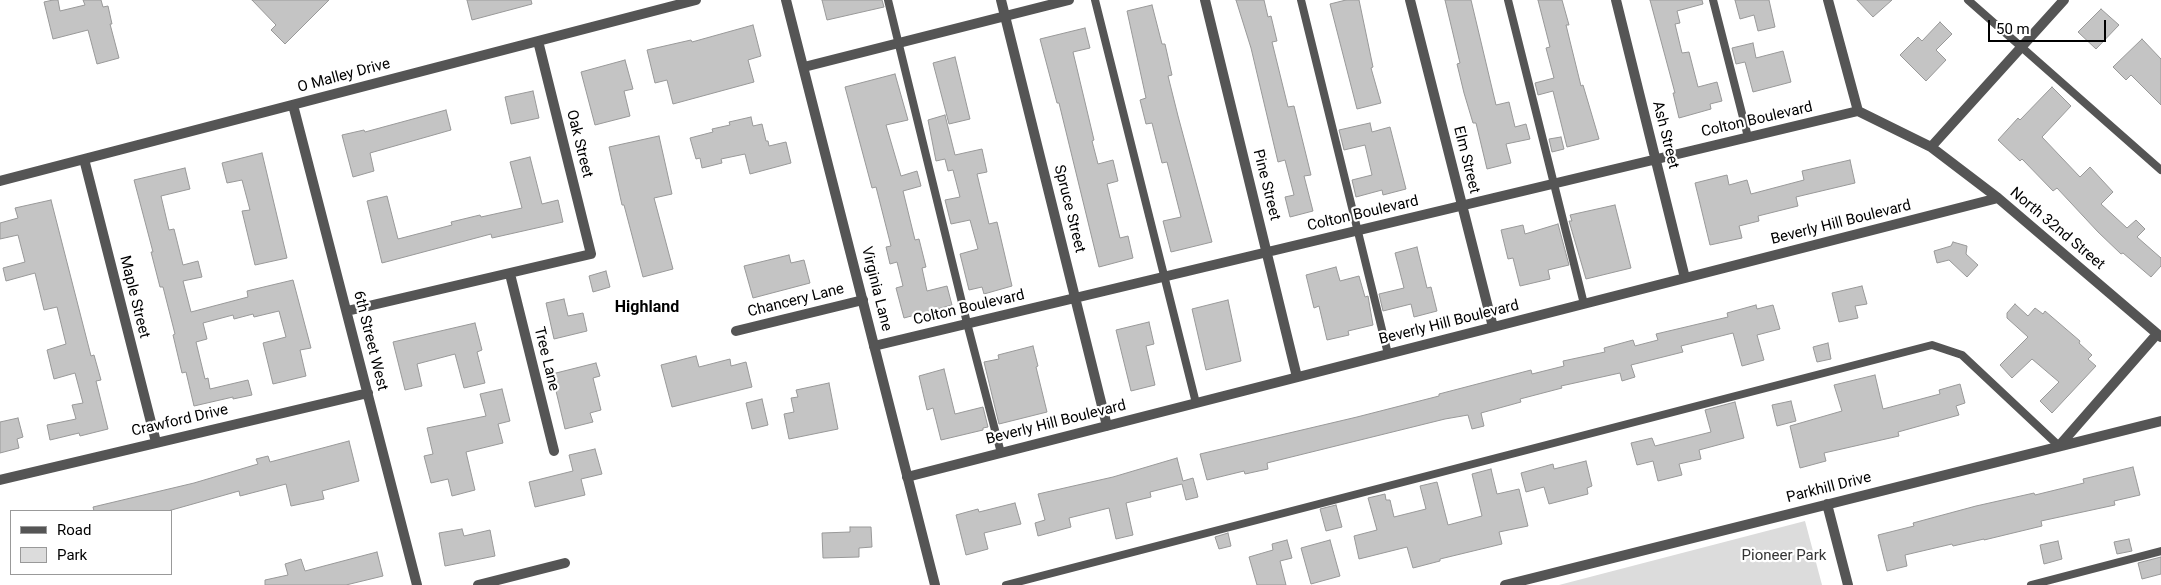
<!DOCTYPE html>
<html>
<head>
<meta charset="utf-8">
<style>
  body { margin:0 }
  #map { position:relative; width:2161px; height:585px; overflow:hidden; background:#fff; font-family:Roboto,sans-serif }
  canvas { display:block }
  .legend { position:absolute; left:10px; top:510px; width:162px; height:65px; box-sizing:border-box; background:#fff; border:1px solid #999; margin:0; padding:6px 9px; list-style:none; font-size:15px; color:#000 }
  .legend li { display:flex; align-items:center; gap:10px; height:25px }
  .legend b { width:25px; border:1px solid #999 }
  .scale { position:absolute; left:1988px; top:20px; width:118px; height:22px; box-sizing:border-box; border:2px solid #000; border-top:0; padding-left:6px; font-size:15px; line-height:18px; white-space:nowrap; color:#000; -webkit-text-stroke:4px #fff; paint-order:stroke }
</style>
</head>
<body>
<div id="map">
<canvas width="2161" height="585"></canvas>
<ul class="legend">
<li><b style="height:6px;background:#555"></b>Road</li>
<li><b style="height:14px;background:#dcdcdc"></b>Park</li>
</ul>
<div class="scale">50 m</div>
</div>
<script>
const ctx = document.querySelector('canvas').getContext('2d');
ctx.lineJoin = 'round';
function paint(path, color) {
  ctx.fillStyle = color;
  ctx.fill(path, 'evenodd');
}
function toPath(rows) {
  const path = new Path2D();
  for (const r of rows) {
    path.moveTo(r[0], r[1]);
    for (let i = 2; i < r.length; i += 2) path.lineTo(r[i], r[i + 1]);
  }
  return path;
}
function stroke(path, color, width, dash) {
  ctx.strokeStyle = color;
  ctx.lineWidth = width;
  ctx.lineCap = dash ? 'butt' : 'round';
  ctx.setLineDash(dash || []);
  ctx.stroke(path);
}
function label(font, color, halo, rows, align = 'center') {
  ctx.font = font + ' Roboto,sans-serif';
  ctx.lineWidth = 4.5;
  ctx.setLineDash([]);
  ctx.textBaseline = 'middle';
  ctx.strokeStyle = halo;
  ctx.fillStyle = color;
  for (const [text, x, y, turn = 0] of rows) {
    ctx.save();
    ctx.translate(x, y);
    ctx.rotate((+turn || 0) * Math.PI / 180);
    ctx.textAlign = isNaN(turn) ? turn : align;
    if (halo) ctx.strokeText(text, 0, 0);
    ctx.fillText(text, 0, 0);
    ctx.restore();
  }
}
paint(toPath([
  [1805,521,1822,585,1559,585]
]), '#dcdcdc');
const building = toPath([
  [53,0,58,0,60,11,85,5,83,0,101,0,103,7,108,6,112,24,110,24,119,58,97,64,88,30,53,39,44,2,53,0],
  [252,0,329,0,285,44,271,30,276,25,252,0],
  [467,0,531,0,532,4,472,20,467,0],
  [822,0,882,0,884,7,827,20,822,0],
  [1236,0,1264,0,1268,17,1271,16,1277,41,1272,42,1288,107,1294,106,1311,175,1304,176,1313,211,1290,217,1285,197,1294,195,1285,160,1278,162,1251,48,1236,0],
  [1346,0,1359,0,1373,67,1371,68,1381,103,1357,109,1330,4,1346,0],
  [1445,0,1471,0,1496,105,1509,102,1515,127,1526,124,1530,139,1506,144,1511,163,1487,169,1476,123,1473,123,1464,93,1457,64,1460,63,1445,0],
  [1538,0,1562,0,1569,25,1566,25,1581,86,1583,85,1599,139,1567,147,1553,91,1538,95,1535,83,1554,78,1546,48,1550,47,1538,0],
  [1650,0,1702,0,1703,4,1677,11,1680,23,1675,24,1682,53,1689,52,1698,87,1717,82,1722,101,1710,104,1711,109,1679,118,1673,93,1675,93,1650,0],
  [1735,0,1769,0,1775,27,1758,31,1754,15,1740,19,1735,0],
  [1857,0,1892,0,1873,17,1857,0],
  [1152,5,1162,44,1165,44,1172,75,1168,76,1178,116,1212,242,1171,252,1163,221,1181,217,1167,162,1162,163,1152,123,1146,124,1140,100,1146,98,1127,11,1152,5],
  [2101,9,2119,25,2096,49,2078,32,2101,9],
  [1940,22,1952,34,1936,50,1946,60,1926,81,1900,55,1918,37,1922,41,1940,22],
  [753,25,761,56,748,60,754,82,673,104,667,80,655,83,647,50,691,40,692,42,753,25],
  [1085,28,1090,48,1073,52,1094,140,1092,141,1098,164,1113,160,1118,181,1107,184,1120,238,1128,236,1133,258,1099,267,1059,103,1057,103,1040,39,1085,28],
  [2142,39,2161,59,2161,105,2131,75,2126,80,2113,67,2142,39],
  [1753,43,1756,58,1783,51,1791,82,1753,92,1745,62,1736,64,1732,48,1753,43],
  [955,57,970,119,949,124,933,63,955,57],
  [625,60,633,89,624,91,630,116,595,125,581,72,625,60],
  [895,74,908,120,886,125,901,176,917,171,921,186,903,191,915,240,919,239,926,267,922,268,927,291,947,286,952,305,904,318,896,288,903,286,897,262,890,264,886,247,891,246,876,187,872,188,845,87,895,74],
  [2052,87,2071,106,2042,137,2080,177,2090,167,2113,192,2101,204,2127,228,2136,220,2145,229,2137,237,2161,258,2161,266,2151,277,2123,253,2121,254,2098,232,2057,188,2053,191,2022,159,2020,161,1998,140,2018,118,2020,120,2052,87],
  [533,91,539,118,511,124,505,97,533,91],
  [446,110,451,130,370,153,374,171,353,177,342,135,364,130,365,132,446,110],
  [945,115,955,155,982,149,987,172,977,174,989,224,997,222,1012,286,984,294,982,287,969,290,960,254,978,249,970,220,951,224,945,200,960,197,953,170,948,171,945,159,936,161,928,120,945,115],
  [751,117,753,126,762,124,766,141,768,141,769,146,786,142,791,163,750,174,745,154,721,159,722,163,702,168,700,158,696,159,690,138,713,132,712,129,730,125,729,122,751,117],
  [1370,123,1372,132,1390,127,1406,189,1383,195,1382,190,1356,197,1352,180,1372,175,1365,145,1344,150,1339,130,1370,123],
  [659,136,672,194,654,198,673,269,643,277,624,205,622,205,609,147,659,136],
  [1561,137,1564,149,1552,152,1549,139,1561,137],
  [262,153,287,258,255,265,242,211,250,210,242,180,227,183,222,163,262,153],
  [530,157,542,204,558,200,563,222,492,238,491,234,382,263,367,201,387,196,398,239,452,225,451,222,480,215,481,217,522,208,510,162,530,157],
  [1850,160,1855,183,1796,197,1798,206,1758,216,1759,221,1739,226,1742,238,1710,245,1695,183,1727,175,1729,185,1747,180,1751,194,1804,180,1802,171,1850,160],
  [185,168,190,189,161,196,169,230,174,229,183,265,198,261,202,277,183,281,191,312,248,297,247,291,293,280,311,348,300,350,306,376,273,384,263,343,286,337,279,311,254,317,253,314,234,319,233,315,203,323,207,339,196,342,205,379,208,378,210,389,248,380,252,395,233,399,233,397,194,406,186,372,182,373,173,335,175,334,163,287,160,287,151,252,153,252,134,180,185,168],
  [51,200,91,356,94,355,101,380,96,381,108,429,80,436,79,433,50,440,47,425,76,419,72,405,83,403,75,373,54,379,47,350,66,344,57,307,44,310,35,273,6,281,3,268,25,262,18,235,0,239,0,223,18,218,15,208,51,200],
  [1615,205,1631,268,1586,279,1569,221,1572,221,1570,215,1615,205],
  [1558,224,1569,265,1548,270,1550,279,1520,286,1513,258,1508,259,1501,230,1523,225,1525,234,1558,224],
  [1953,242,1967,246,1966,254,1978,265,1967,277,1949,260,1937,263,1934,251,1951,246,1953,242],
  [1417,247,1427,288,1431,287,1437,311,1414,317,1411,304,1383,311,1379,294,1404,288,1395,253,1417,247],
  [789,255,791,263,804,260,810,283,753,298,744,266,789,255],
  [1336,267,1340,281,1359,276,1365,297,1368,296,1373,325,1348,331,1349,335,1327,340,1319,306,1314,308,1306,275,1336,267],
  [606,271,610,287,593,292,589,276,606,271],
  [1862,286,1867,304,1855,306,1858,318,1839,322,1832,293,1862,286],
  [564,299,568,316,583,313,587,331,554,339,546,303,564,299],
  [1228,300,1241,361,1206,370,1192,309,1228,300],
  [2015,304,2028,316,2035,308,2043,314,2045,311,2080,341,2079,343,2092,355,2088,359,2096,366,2052,413,2040,401,2059,382,2032,359,2012,378,2000,365,2028,337,2007,318,2007,313,2015,304],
  [1756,305,1757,309,1773,305,1780,329,1757,335,1764,360,1742,366,1733,333,1681,346,1683,352,1631,365,1635,377,1622,381,1620,373,1561,386,1562,388,1520,399,1521,402,1481,413,1484,426,1472,429,1468,415,1445,419,1267,463,1268,469,1245,474,1244,471,1207,480,1200,454,1357,417,1439,396,1439,394,1531,370,1532,374,1564,366,1563,361,1605,352,1604,348,1633,340,1635,346,1658,340,1656,334,1728,317,1727,313,1756,305],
  [1149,322,1154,344,1146,346,1155,385,1131,391,1116,330,1149,322],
  [475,323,482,350,477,352,485,383,464,388,455,354,417,364,422,386,405,390,393,342,475,323],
  [1828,343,1831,359,1817,362,1813,347,1828,343],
  [1033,346,1038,366,1036,367,1047,412,999,424,984,362,999,359,998,355,1033,346],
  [696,356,699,367,730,359,731,366,746,362,752,387,672,407,661,365,696,356],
  [596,363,600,376,593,378,601,410,590,413,593,422,565,429,552,374,596,363],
  [944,369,955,414,983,407,988,427,983,428,983,430,941,440,933,408,927,410,919,376,944,369],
  [1875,375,1883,409,1940,394,1939,390,1960,384,1965,403,1956,406,1959,415,1898,432,1899,436,1824,453,1826,461,1800,468,1790,426,1842,411,1834,385,1875,375],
  [829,383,838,429,789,439,784,414,794,412,791,398,798,397,796,390,829,383],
  [502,389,510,421,498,424,503,443,466,452,475,490,452,496,448,479,431,483,424,456,433,454,427,428,486,416,480,394,502,389],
  [762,399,768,425,752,429,746,403,762,399],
  [1791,401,1796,421,1777,426,1772,405,1791,401],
  [1735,402,1744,438,1699,450,1701,459,1679,464,1682,475,1658,481,1653,461,1637,465,1631,443,1652,438,1655,446,1711,432,1705,410,1735,402],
  [18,418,23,437,17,439,19,448,0,453,0,422,18,418],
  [349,441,359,481,322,491,324,499,291,506,286,484,240,496,239,491,168,511,94,511,93,507,194,483,258,464,256,459,268,456,270,462,349,441],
  [595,449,602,474,581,479,585,495,535,507,529,482,573,471,569,455,595,449],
  [1177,458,1183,481,1193,478,1198,497,1186,500,1182,484,1150,492,1151,497,1126,503,1133,535,1116,539,1109,508,1069,518,1071,527,1038,536,1035,523,1045,520,1038,494,1113,477,1177,458],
  [1586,461,1592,486,1587,488,1588,494,1549,504,1544,487,1526,492,1521,473,1553,464,1554,469,1586,461],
  [2133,467,2140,495,2114,501,2115,505,2041,521,2042,526,1984,540,1984,539,1953,546,1952,544,1905,555,1907,566,1887,571,1878,535,1914,526,1913,523,1976,506,2034,493,2035,495,2084,483,2083,479,2133,467],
  [1491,469,1497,494,1519,489,1528,526,1499,532,1502,544,1440,559,1440,561,1413,568,1407,547,1359,559,1354,536,1377,530,1368,498,1385,494,1386,500,1390,500,1394,517,1426,509,1420,486,1437,482,1448,525,1482,516,1472,474,1491,469],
  [1015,503,1021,524,984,533,988,549,966,555,956,515,978,509,979,512,1015,503],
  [1336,505,1342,527,1326,531,1320,509,1336,505],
  [850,527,871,527,872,547,859,548,859,557,823,558,822,533,850,532,850,527],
  [462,529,464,536,490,530,495,556,445,566,439,533,462,529],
  [1228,533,1231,546,1219,549,1215,537,1228,533],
  [2129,539,2132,551,2117,554,2114,542,2129,539],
  [1287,540,1292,558,1280,561,1286,585,1257,585,1249,557,1273,550,1272,544,1287,540],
  [1330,540,1340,576,1311,584,1301,548,1330,540],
  [2058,541,2062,559,2044,564,2040,545,2058,541],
  [377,552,383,576,346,585,265,585,265,580,288,575,285,564,301,559,305,571,377,552],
  [2161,557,2161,574,2142,579,2138,563,2161,557]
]);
paint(building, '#c4c4c4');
stroke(building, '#999', 1);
stroke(toPath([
  [888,0,967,323,1001,453],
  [1095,0,1196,403],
  [1301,0,1388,354],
  [1508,0,1584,304],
  [1713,0,1748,137],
  [1968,0,2161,170],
  [1006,585,1932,345,1962,355,2059,446],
  [2031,585,2161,551]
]), '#555', 8);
stroke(toPath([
  [1001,0,1107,426],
  [1205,0,1297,377],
  [1410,0,1493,327],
  [1616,0,1685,278],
  [1828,0,1858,111,1931,147,1998,198,2161,337],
  [804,67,1069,0],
  [293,105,417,585],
  [1931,147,2064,0],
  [84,159,156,442],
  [0,181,696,0],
  [510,274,554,451],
  [347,311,591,254,538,41],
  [736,331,863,300],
  [874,346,1858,111],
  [2059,446,2157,334],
  [907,477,1998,198],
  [0,480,368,393],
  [1827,504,1848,585],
  [478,585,565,563],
  [1505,585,2161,421]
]), '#555', 10);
stroke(toPath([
  [786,0,935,585]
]), '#555', 10);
label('15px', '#000', '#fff', [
  ["O Malley Drive",344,76,-15],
  ["Colton Boulevard",1757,120,-13],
  ["Ash Street",1665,135,76],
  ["Oak Street",579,144,76],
  ["Elm Street",1466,160,76],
  ["Pine Street",1266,185,76],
  ["Spruce Street",1069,209,76],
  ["Colton Boulevard",1363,214,-13],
  ["Beverly Hill Boulevard",1841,223,-14],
  ["North 32nd Street",2057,229,40],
  ["Virginia Lane",876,289,76],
  ["Maple Street",134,297,76],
  ["Chancery Lane",796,301,-14],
  ["Colton Boulevard",969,308,-13],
  ["Beverly Hill Boulevard",1449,323,-14],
  ["6th Street West",370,341,76],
  ["Tree Lane",546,359,76],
  ["Crawford Drive",180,421,-13],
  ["Beverly Hill Boulevard",1056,423,-14],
  ["Parkhill Drive",1829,488,-14]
]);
label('15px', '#333', '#fff', [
  ["Pioneer Park",1784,556]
]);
label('bold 16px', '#000', '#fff', [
  ["Highland",647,308]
]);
</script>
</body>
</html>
